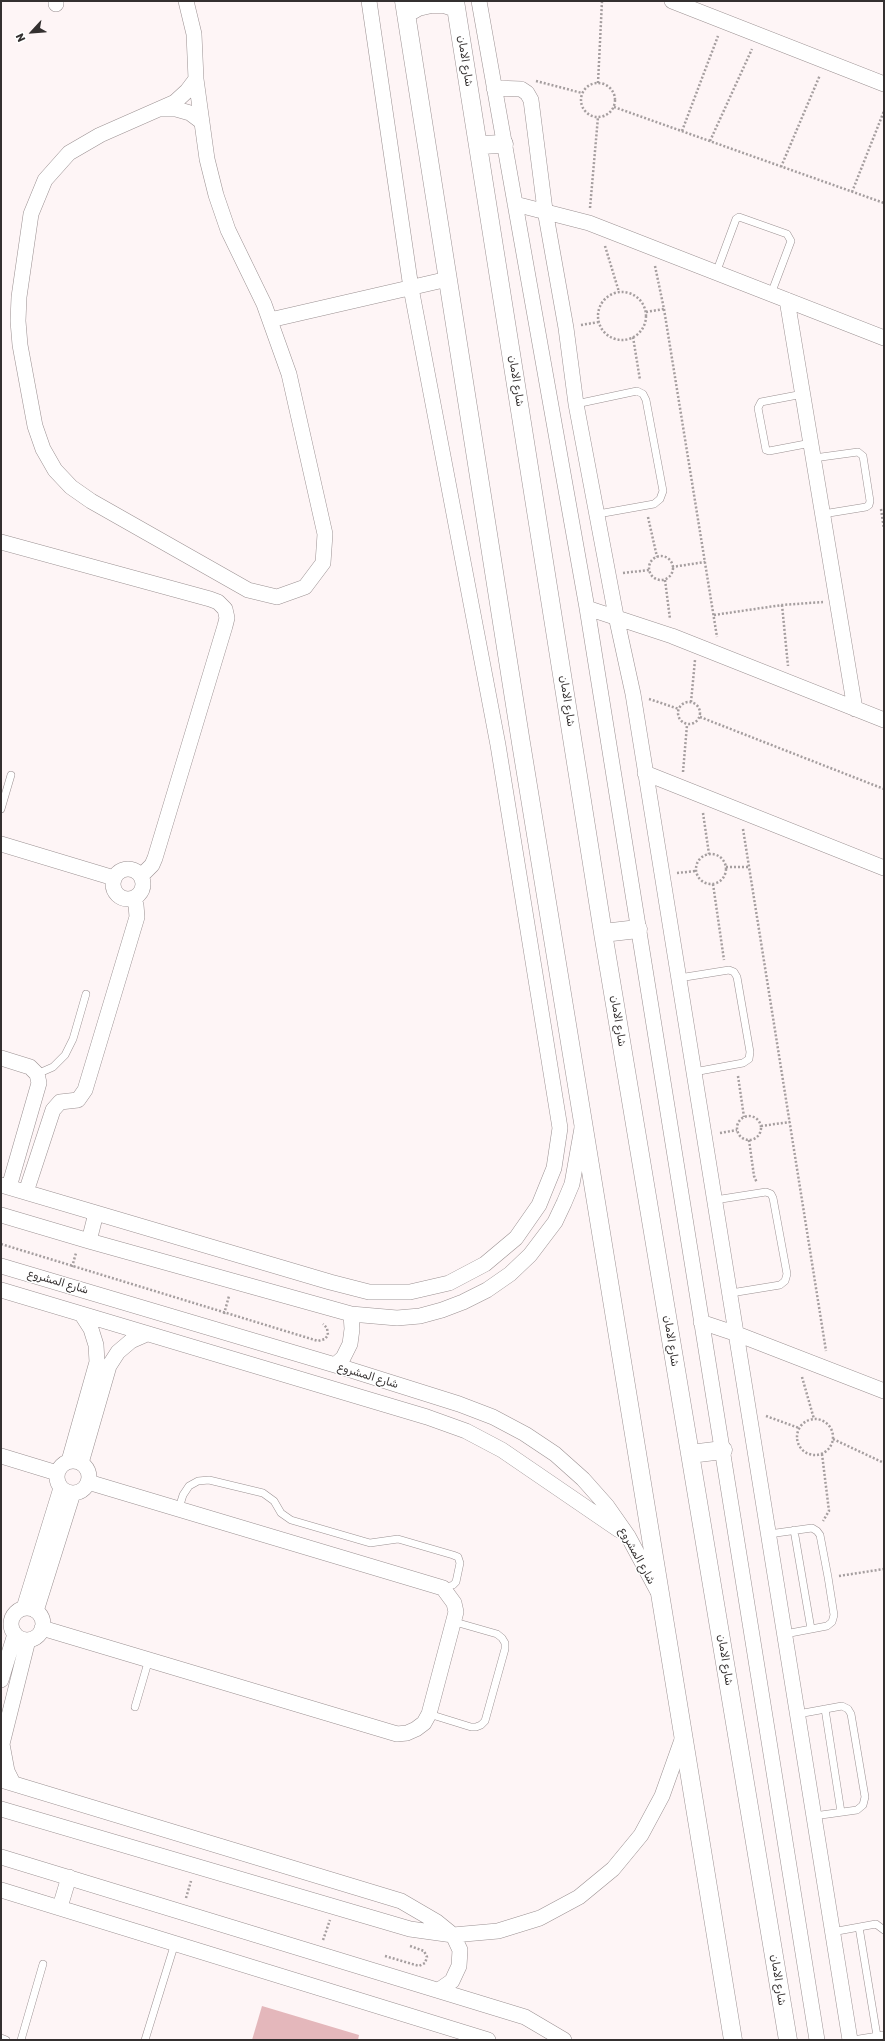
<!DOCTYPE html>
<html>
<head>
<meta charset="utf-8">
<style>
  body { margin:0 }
  #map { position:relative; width:885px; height:2041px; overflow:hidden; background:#fef5f6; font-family:Rubik,sans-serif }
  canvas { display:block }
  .frame { position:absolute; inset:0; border:2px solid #343030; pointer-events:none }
  .north { position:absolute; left:12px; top:12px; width:40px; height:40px; -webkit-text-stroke:3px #fff; paint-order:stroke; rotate:244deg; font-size:11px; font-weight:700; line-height:16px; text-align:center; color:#343030 }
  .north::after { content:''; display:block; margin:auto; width:14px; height:18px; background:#343030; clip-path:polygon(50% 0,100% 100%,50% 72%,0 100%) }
</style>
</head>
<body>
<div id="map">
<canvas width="885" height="2041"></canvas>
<div class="frame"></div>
<div class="north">N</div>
</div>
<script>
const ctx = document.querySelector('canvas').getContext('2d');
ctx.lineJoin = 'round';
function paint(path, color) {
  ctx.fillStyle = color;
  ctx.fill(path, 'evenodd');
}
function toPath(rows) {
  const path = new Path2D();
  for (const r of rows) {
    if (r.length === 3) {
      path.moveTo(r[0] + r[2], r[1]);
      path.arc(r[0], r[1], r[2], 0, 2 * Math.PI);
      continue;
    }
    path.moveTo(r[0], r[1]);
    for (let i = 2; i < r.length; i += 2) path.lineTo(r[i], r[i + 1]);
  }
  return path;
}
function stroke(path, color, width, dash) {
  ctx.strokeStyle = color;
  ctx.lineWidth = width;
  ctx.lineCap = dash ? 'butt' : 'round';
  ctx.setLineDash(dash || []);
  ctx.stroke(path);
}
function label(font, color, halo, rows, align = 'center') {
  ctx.font = font + ' Rubik,"Noto Naskh Arabic",sans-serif';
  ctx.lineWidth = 3;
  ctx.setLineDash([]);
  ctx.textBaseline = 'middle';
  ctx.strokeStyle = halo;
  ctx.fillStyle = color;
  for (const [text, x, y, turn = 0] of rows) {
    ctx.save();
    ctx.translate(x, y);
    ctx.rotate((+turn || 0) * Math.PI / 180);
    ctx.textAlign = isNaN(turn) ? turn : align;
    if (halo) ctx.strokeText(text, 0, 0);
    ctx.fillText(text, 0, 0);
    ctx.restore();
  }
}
paint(toPath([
  [262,2006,359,2035,358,2040,252,2040]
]), '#e4b7bb');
const service = toPath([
  [716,273,736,219,739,217,787,234,791,241,771,294],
  [803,394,761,402,758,408,766,450,769,451,811,443],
  [576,404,637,391,643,394,646,400,663,491,660,499,654,504,598,514],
  [814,458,858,452,863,456,870,501,869,505,866,507,823,514],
  [1,809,11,775],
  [679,978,729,970,734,972,737,977,750,1052,749,1059,743,1063,694,1072],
  [37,1074,53,1067,65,1055,73,1039,86,994],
  [715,1200,766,1192,771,1194,773,1198,787,1274,785,1281,780,1285,731,1293],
  [179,1508,183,1495,189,1486,198,1481,209,1480,263,1493,274,1501,281,1513,291,1520,370,1543,398,1539,453,1555,458,1557,460,1563,456,1582,453,1585,443,1588],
  [794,1530,811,1629],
  [769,1534,812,1528,817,1531,820,1535,828,1577,834,1615,832,1622,827,1626,785,1634],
  [135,1707,149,1659],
  [825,1709,841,1812],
  [429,1714,471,1727,476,1727,481,1725,485,1721,505,1649,505,1643,502,1638,497,1634,455,1622],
  [798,1714,842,1706,848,1709,851,1714,865,1797,863,1805,857,1810,814,1816],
  [859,1927,877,2036],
  [832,1932,876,1924,884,1930],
  [1,2038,6,2040],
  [21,2040,43,1964],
  [145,2040,175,1943],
  [853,2040,884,2035]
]);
const minor = toPath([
  [56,1,56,4],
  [186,1,194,34,196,79,207,159,216,195,228,230,264,304,289,374,325,534,323,563,305,587,277,597,248,590,91,501,71,487,55,470,43,449,35,426,20,345,18,321,19,297,31,214,45,180,69,153,100,135,175,102,187,91,196,79],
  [479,1,587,608,817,2040],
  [672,1,884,84],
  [494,88,521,89,527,93,531,100,545,210,566,328,576,404,616,616,633,694,850,2040],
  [162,109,176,109,190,113,202,122],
  [515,204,589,223,884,338],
  [787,300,855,709],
  [270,320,448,279],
  [1,542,210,599,218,602,225,609,227,618,225,626,155,858,152,865,141,876],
  [587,608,672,636,884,720],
  [645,773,884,868],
  [1,844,114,878],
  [128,884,15],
  [1,1058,30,1067,37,1074,39,1083,9,1187],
  [1,1185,330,1282,369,1292,410,1292,449,1283,485,1264,516,1238,539,1205,554,1168,560,1128,498,745,411,288,369,1],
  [26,1192,53,1110,60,1102,78,1100,85,1090,137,917,136,905,133,899],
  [1,1215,89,1241,351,1314,397,1318,420,1316,442,1310,463,1302,487,1290,510,1274,530,1255,555,1222,564,1203,572,1184,582,1128],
  [89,1241,96,1213],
  [1,1266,335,1365,459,1404,493,1417,525,1434,555,1454,583,1479,607,1506,628,1536,657,1590],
  [1,1290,427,1417,466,1431,502,1450,619,1530],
  [701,1322,737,1334,884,1391],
  [335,1365,343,1358,350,1344,352,1329,351,1314],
  [1,1456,57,1473],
  [69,1461,97,1362,96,1345,91,1329,82,1315],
  [73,1477,16],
  [81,1463,109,1366,118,1352,131,1341,147,1334],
  [24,1608,61,1488],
  [27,1624,16],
  [36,1611,73,1493],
  [42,1628,397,1734,407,1733,416,1729,424,1723,429,1714,456,1612,454,1603,443,1588,88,1482],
  [1,1680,15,1634],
  [1,1780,401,1901,437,1922,453,1935,460,1950,459,1966,452,1981,439,1990],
  [13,1783,7,1771,2,1744,28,1640],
  [1,1809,410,1929,453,1935,498,1931,540,1918,579,1897,613,1869,641,1835,662,1796,683,1737],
  [1,1857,525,2017,564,2040],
  [1,1890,488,2040],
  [60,1907,69,1877]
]);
const tertiary = toPath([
  [404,1,521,743,733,2040],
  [455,1,603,933,788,2040],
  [406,14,418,7,431,4,444,4,456,8],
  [479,145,504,144],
  [603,933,638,929],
  [690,1454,723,1450]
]);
stroke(service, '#9b9192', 8);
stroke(minor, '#9b9192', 16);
stroke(tertiary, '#9b9192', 19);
stroke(toPath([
  [536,81,582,93],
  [598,100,17],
  [598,83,602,1],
  [614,107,884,203],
  [682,131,718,36],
  [710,141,752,49],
  [781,167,820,75],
  [852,192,884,111],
  [590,208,598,117],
  [605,246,619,292],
  [655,266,664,309,717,637],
  [622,316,24],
  [646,312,664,309],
  [581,325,599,322],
  [633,337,640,380],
  [881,509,884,529],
  [648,517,657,557],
  [661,568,12],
  [672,567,705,562],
  [623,573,649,570],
  [665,580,670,619],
  [782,605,788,666],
  [714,615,782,605,823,602],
  [649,699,679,709],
  [689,713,11],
  [691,702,695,660],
  [700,717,884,789],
  [683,772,687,725],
  [703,813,709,854],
  [743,829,826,1351],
  [711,869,15],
  [726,867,750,867],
  [677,873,696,871],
  [713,884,724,960],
  [738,1076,744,1117],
  [749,1128,12],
  [761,1126,790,1122],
  [720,1133,737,1130],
  [749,1140,754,1176,757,1183],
  [1,1244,318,1341,325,1339,328,1335,327,1328,323,1324],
  [72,1267,76,1253],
  [224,1314,229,1296],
  [802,1377,814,1419],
  [766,1416,799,1428],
  [815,1437,18],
  [833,1439,884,1463],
  [822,1454,829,1511,823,1521],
  [839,1576,884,1569],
  [186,1898,191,1881],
  [323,1940,330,1920],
  [385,1956,419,1966,425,1963,427,1957,424,1951,410,1946]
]), '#a59e9f', 2.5, [2, 2]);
stroke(service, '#fff', 7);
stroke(minor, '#fff', 15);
stroke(tertiary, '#fff', 18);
label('11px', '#343030', '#fff', [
  ["شارع الامان",465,61,81],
  ["شارع الامان",516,381,81],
  ["شارع الامان",567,701,81],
  ["شارع الامان",618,1021,81],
  ["شارع المشروع",58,1282,16],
  ["شارع الامان",671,1341,81],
  ["شارع المشروع",368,1376,17],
  ["شارع المشروع",637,1556,61],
  ["شارع الامان",725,1660,81],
  ["شارع الامان",778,1980,81]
]);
</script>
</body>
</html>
